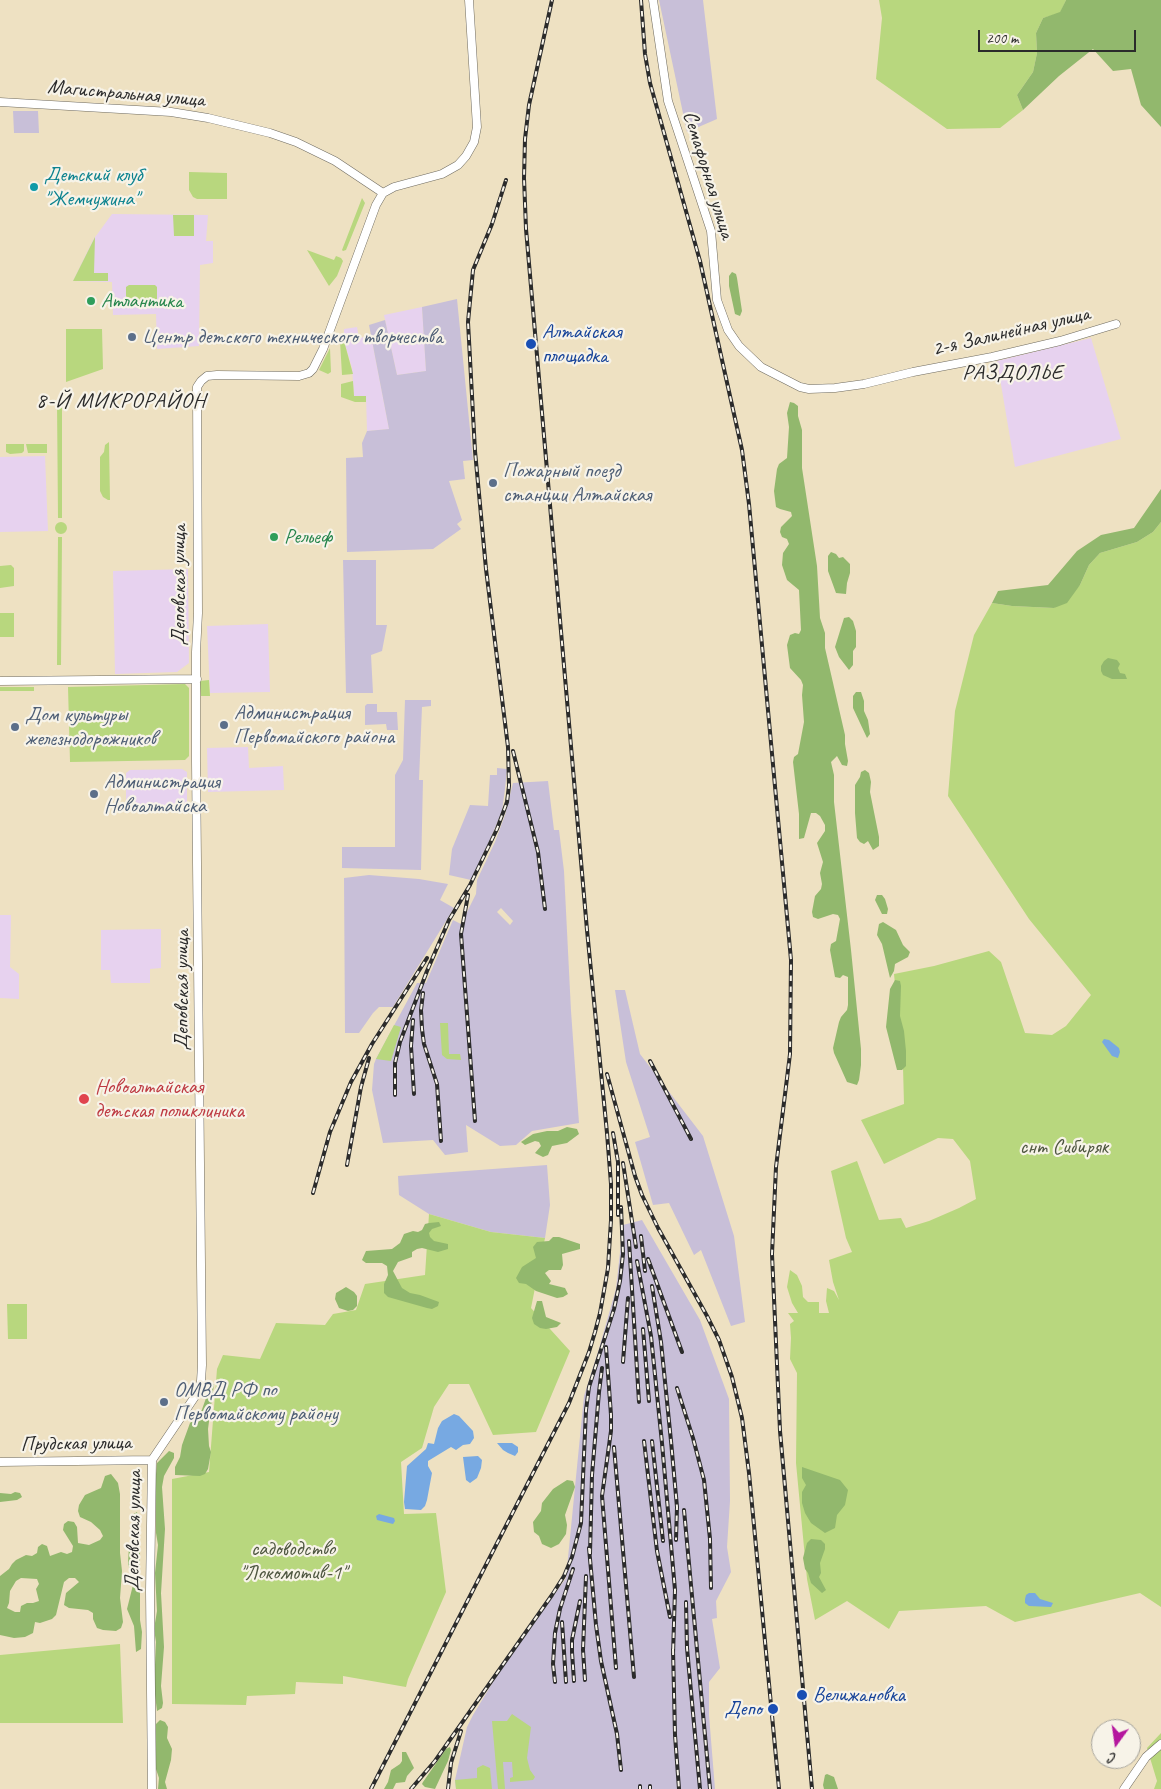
<!DOCTYPE html>
<html>
<head>
<meta charset="utf-8">
<style>
  body { margin:0 }
  #map { position:relative; width:1161px; height:1789px; overflow:hidden; background:#eee1c2; font-family:Caveat,sans-serif }
  canvas { display:block }
  .north { position:absolute; left:1091px; top:1719px; width:50px; height:50px; box-sizing:border-box; background:#f7f3e8; border:1px solid #a5a39c; border-radius:50%; rotate:194deg; font-size:14px; font-weight:700; line-height:20px; text-align:center; color:#2b2b2b }
  .north::after { content:''; display:block; margin:auto; width:18px; height:22px; background:#b5179e; clip-path:polygon(50% 0,100% 100%,50% 72%,0 100%) }
  .scale { position:absolute; left:978px; top:30px; width:158px; height:22px; box-sizing:border-box; border:2px solid #2b2b2b; border-top:0; padding-left:6px; font-size:15px; line-height:18px; white-space:nowrap; color:#2b2b2b; -webkit-text-stroke:4px #f7f3e8; paint-order:stroke }
</style>
</head>
<body>
<div id="map">
<canvas width="1161" height="1789"></canvas>
<div class="north">С</div>
<div class="scale">200 m</div>
</div>
<script>
const ctx = document.querySelector('canvas').getContext('2d');
ctx.lineJoin = 'round';
function paint(path, color) {
  ctx.fillStyle = color;
  ctx.fill(path, 'evenodd');
}
function toPath(rows) {
  const path = new Path2D();
  for (const r of rows) {
    if (r.length === 3) {
      path.moveTo(r[0] + r[2], r[1]);
      path.arc(r[0], r[1], r[2], 0, 2 * Math.PI);
      continue;
    }
    path.moveTo(r[0], r[1]);
    for (let i = 2; i < r.length; i += 2) path.lineTo(r[i], r[i + 1]);
  }
  return path;
}
function stroke(path, color, width, dash) {
  ctx.strokeStyle = color;
  ctx.lineWidth = width;
  ctx.lineCap = dash ? 'butt' : 'round';
  ctx.setLineDash(dash || []);
  ctx.stroke(path);
}
function label(font, color, halo, rows, align = 'center') {
  ctx.font = font + ' Caveat,sans-serif';
  ctx.lineWidth = 4.5;
  ctx.setLineDash([]);
  ctx.textBaseline = 'middle';
  ctx.strokeStyle = halo;
  ctx.fillStyle = color;
  for (const [text, x, y, turn = 0] of rows) {
    ctx.save();
    ctx.translate(x, y);
    ctx.rotate((+turn || 0) * Math.PI / 180);
    ctx.textAlign = isNaN(turn) ? turn : align;
    if (halo) ctx.strokeText(text, 0, 0);
    ctx.fillText(text, 0, 0);
    ctx.restore();
  }
}
paint(toPath([
  [112,214,208,215,206,241,213,241,213,263,200,265,199,346,157,349,156,314,113,315,112,282,73,281,93,240],
  [422,307,426,371,397,375,384,315],
  [357,327,359,338,371,336,389,429,367,431,366,396,354,396,352,368,344,341,344,329],
  [1091,338,1121,439,1015,467,997,361],
  [45,456,48,531,0,532,0,457],
  [188,569,189,663,177,672,115,674,113,571],
  [268,624,270,692,210,693,207,626],
  [248,747,249,768,283,766,284,790,208,792,207,748],
  [182,769,187,772,187,805,126,806,126,773,130,770],
  [0,915,11,915,10,967,19,974,19,999,0,998],
  [161,929,161,968,150,969,150,983,111,983,110,970,101,970,101,930]
]), '#e7d2ef');
paint(toPath([
  [659,0,703,0,717,119,687,132],
  [13,111,38,111,39,133,14,133],
  [457,299,473,460,463,461,465,479,449,481,462,520,457,524,461,529,433,549,347,552,346,458,363,457,362,443,367,431,389,429,369,325,385,320,397,375,426,371,422,307],
  [343,560,376,560,376,625,387,625,382,651,371,655,373,693,346,693],
  [405,700,431,700,431,706,422,707,419,780,423,780,421,870,342,868,342,847,395,847,395,775,403,760],
  [367,704,377,704,377,712,397,712,398,730,387,730,386,724,365,725,365,706],
  [497,768,507,769,505,789,502,811,490,840,471,880,449,875,452,849,470,805,488,806,490,775,497,775],
  [548,781,554,830,559,830,564,871,571,1011,579,1123,532,1131,516,1145,500,1146,466,1125,468,1152,445,1155,433,1140,383,1143,372,1090,374,1064,376,1059,417,983,426,983,453,920,461,924,476,894,477,880,495,842,505,815,513,783],
  [501,908,513,921,510,925,497,912],
  [369,875,419,879,448,884,440,900,454,908,393,1007,379,1007,373,1013,359,1033,345,1033,344,878],
  [615,990,625,990,640,1054,703,1136,734,1236,745,1322,731,1326,701,1250,694,1255,669,1203,653,1205,635,1142,650,1137,626,1062],
  [547,1165,550,1205,545,1238,491,1232,429,1214,399,1195,398,1176],
  [642,1220,700,1320,729,1399,730,1501,727,1547,731,1572,716,1601,717,1618,712,1619,720,1668,709,1682,709,1715,715,1789,456,1789,455,1780,467,1727,473,1715,496,1677,566,1578,584,1396,598,1352,616,1289,623,1225]
]), '#c8bfd8');
paint(toPath([
  [879,0,1066,0,1060,13,1043,18,1036,33,1037,53,1033,72,1017,95,1023,110,1000,128,947,129,876,79,882,18],
  [189,172,227,173,227,199,197,199,193,197,189,190],
  [362,198,365,203,346,250,343,251,342,250],
  [173,215,194,215,194,236,174,236],
  [95,237,94,273,108,273,108,281,73,281],
  [307,250,334,260,336,256,341,258,343,261,337,276,329,286],
  [129,285,155,285,157,287,157,299,154,301,129,300,126,297,126,287],
  [66,329,102,329,103,369,66,382],
  [340,341,344,341,353,374,342,375],
  [330,348,331,372,328,374,319,370],
  [353,381,354,396,366,396,366,402,355,402,341,397,341,384],
  [57,402,62,402,62,518,58,518],
  [109,442,110,500,108,500,103,497,100,491,100,457,104,452,105,445],
  [6,444,24,444,24,451,22,453,10,454,6,452],
  [26,444,47,444,47,453,28,453],
  [61,528,6],
  [1161,522,1161,1607,1140,1593,1015,1622,986,1606,899,1611,889,1629,847,1601,815,1620,807,1579,796,1463,797,1373,790,1359,791,1338,790,1324,794,1321,788,1313,798,1313,792,1303,787,1287,790,1270,797,1275,802,1286,803,1297,808,1302,819,1302,819,1313,829,1313,826,1301,827,1288,834,1291,839,1300,833,1282,829,1260,852,1252,846,1238,831,1171,857,1161,879,1220,901,1218,906,1228,929,1221,959,1208,976,1199,970,1161,953,1139,938,1138,884,1164,861,1120,904,1104,903,1067,894,974,934,966,989,951,1001,962,1025,1033,1052,1035,1066,1026,1091,995,1029,919,948,796,955,711,974,635,992,603,1012,606,1054,608,1080,585,1089,565,1100,553,1137,542,1153,532],
  [58,537,62,537,61,665,57,665],
  [11,565,14,568,14,586,0,588,0,566],
  [0,613,14,613,14,637,0,637],
  [209,680,210,696,201,696,200,681],
  [185,684,189,688,189,756,185,760,70,762,68,687],
  [0,687,34,687,34,691,0,691],
  [440,1023,448,1023,449,1054,460,1054,461,1060,447,1059,442,1055],
  [394,1025,401,1027,391,1061,376,1059],
  [429,1214,491,1232,545,1238,531,1308,570,1351,536,1432,493,1435,469,1384,449,1384,434,1407,422,1448,401,1462,404,1514,436,1513,446,1592,408,1679,406,1687,343,1676,343,1684,296,1682,295,1694,247,1696,246,1705,172,1704,172,1479,209,1472,217,1369,223,1355,260,1359,276,1323,325,1325,333,1314,356,1310,365,1284,425,1275],
  [7,1304,27,1304,27,1339,8,1339],
  [120,1644,123,1723,0,1723,0,1655],
  [512,1714,531,1727,527,1758,530,1770,535,1777,533,1780,510,1782,510,1778,513,1777,512,1762,503,1762,505,1789,498,1789,492,1721,507,1721],
  [1161,1733,1161,1789,1154,1789,1157,1781,1147,1748],
  [483,1765,490,1768,492,1789,456,1789,455,1780,477,1778,477,1768]
]), '#b8d77e');
paint(toPath([
  [1066,0,1161,0,1161,127,1141,105,1131,69,1113,71,1093,49,1059,76,1023,110,1017,95,1033,72,1037,53,1036,33,1043,18,1060,12],
  [732,272,736,274,737,278,742,311,740,316,735,314,729,286,729,276],
  [790,402,794,403,798,406,798,416,802,430,802,468,817,566,820,618,825,633,825,648,845,735,845,744,848,761,847,766,842,765,837,756,831,762,834,775,834,802,851,950,861,1049,861,1065,859,1080,857,1085,847,1082,834,1053,833,1048,839,1022,841,1017,847,1010,848,1005,848,977,843,975,840,978,835,977,830,950,831,944,836,941,840,919,838,915,833,914,818,919,813,917,812,912,815,896,821,889,822,884,820,873,823,862,817,843,825,831,825,825,820,816,816,813,811,813,804,838,799,839,799,814,793,762,794,757,798,754,804,722,802,695,803,685,801,680,790,668,787,645,790,635,795,633,799,634,801,630,799,590,787,580,782,565,783,553,789,544,787,539,782,537,780,532,781,527,792,516,791,512,780,509,776,507,774,491,777,469,779,464,787,458,789,427,787,413],
  [1161,489,1161,522,1153,532,1137,542,1100,553,1089,565,1080,585,1067,603,1054,608,1012,606,992,603,998,591,1048,585,1077,551,1101,535,1134,528],
  [831,552,836,554,839,558,843,557,850,564,850,573,847,583,846,594,836,593,828,571,828,556],
  [849,617,853,621,856,631,856,647,853,651,853,665,849,670,839,657,835,647,844,618],
  [1108,658,1117,660,1120,664,1118,668,1120,673,1125,674,1127,679,1112,679,1103,675,1101,671,1101,666,1104,661],
  [856,692,861,692,864,701,864,711,868,720,870,734,867,738,853,708,853,696],
  [865,770,869,773,871,782,870,792,879,837,879,846,873,850,868,841,864,844,860,842,857,838,855,813,855,785,860,777,861,772],
  [877,895,882,895,885,899,888,909,887,914,882,914,875,900],
  [883,922,896,930,903,945,910,952,908,957,895,964,894,971,890,978,882,944,877,935,879,924],
  [895,980,900,981,901,986,900,1016,904,1031,906,1051,906,1066,902,1070,897,1070,886,1027,890,989],
  [567,1127,577,1129,579,1134,567,1143,552,1146,548,1155,543,1157,535,1153,541,1146,539,1142,535,1141,525,1145,521,1142,533,1134,547,1131,558,1131],
  [439,1222,441,1226,432,1229,429,1233,430,1237,434,1241,448,1244,448,1249,438,1252,422,1248,417,1249,412,1252,412,1257,398,1262,393,1271,402,1288,410,1293,420,1295,439,1302,438,1306,432,1309,427,1308,388,1297,384,1293,384,1284,388,1275,387,1266,382,1263,366,1263,362,1260,366,1251,392,1249,400,1243,404,1234,413,1231,418,1232,422,1230,425,1224,429,1223],
  [553,1237,559,1237,580,1244,580,1249,562,1254,563,1265,561,1270,549,1270,545,1273,551,1281,549,1284,565,1288,568,1294,563,1297,557,1298,536,1291,526,1284,519,1283,516,1278,522,1267,536,1258,533,1247,537,1242,549,1241],
  [346,1287,354,1292,357,1296,357,1306,353,1310,348,1311,339,1308,335,1299,336,1293],
  [537,1301,542,1301,546,1317,561,1323,557,1327,546,1329,540,1328,534,1324,532,1318],
  [214,1384,208,1429,209,1446,211,1452,208,1469,205,1474,200,1476,175,1475,175,1467,180,1457,182,1445,190,1423,200,1415,210,1387],
  [169,1451,174,1453,174,1458,164,1476,162,1487,165,1529,161,1593,164,1647,161,1686,163,1703,162,1708,157,1711,154,1687,156,1642,154,1629,157,1611,155,1573,158,1545,156,1533,156,1474,157,1463],
  [802,1467,840,1480,848,1490,845,1505,837,1515,835,1528,825,1533,811,1523,805,1513,802,1503,802,1492,806,1485,802,1478],
  [111,1474,118,1483,120,1494,120,1553,122,1571,120,1598,123,1622,121,1628,116,1631,103,1630,97,1628,93,1619,93,1613,88,1610,69,1608,64,1605,66,1593,79,1582,75,1578,69,1578,64,1582,56,1615,52,1619,40,1623,35,1622,33,1633,25,1637,14,1638,0,1635,0,1576,9,1569,12,1564,16,1560,26,1555,32,1556,37,1553,38,1547,42,1544,47,1546,50,1556,61,1552,67,1554,72,1552,73,1546,63,1530,64,1524,68,1521,74,1522,77,1527,78,1543,89,1545,100,1540,103,1536,100,1530,91,1522,80,1517,78,1511,79,1505,85,1495,101,1488,105,1476],
  [21,1578,37,1579,39,1584,36,1589,39,1601,33,1603,27,1603,21,1606,20,1612,15,1612,7,1608,9,1603,10,1591,16,1581],
  [567,1480,573,1481,575,1487,565,1515,567,1525,566,1534,559,1544,551,1548,542,1544,539,1536,534,1532,533,1522,541,1511,542,1503,553,1489],
  [15,1492,20,1493,22,1497,17,1500,0,1502,0,1493,11,1494],
  [137,1512,140,1529,140,1620,142,1632,141,1649,136,1652,134,1626,127,1609,134,1581,128,1564,129,1545,133,1534,132,1515],
  [811,1539,821,1540,825,1544,825,1549,820,1563,821,1573,819,1577,826,1590,822,1593,811,1583,808,1573,805,1569,803,1558,807,1543],
  [160,1720,165,1722,168,1727,167,1738,172,1749,171,1760,165,1782,167,1789,158,1789,159,1778,155,1766,154,1742,156,1724],
  [450,1747,451,1750,448,1761,435,1789,425,1787,422,1784,423,1782,446,1749],
  [402,1752,406,1752,414,1768,407,1776,405,1782,396,1783,393,1789,384,1789,388,1782,391,1770,400,1764,402,1761],
  [827,1774,834,1777,838,1789,824,1789,823,1785,825,1775]
]), '#92b86d');
paint(toPath([
  [1104,1039,1109,1040,1119,1048,1120,1052,1118,1058,1112,1056,1102,1042],
  [454,1414,459,1416,473,1431,474,1438,470,1444,463,1445,456,1450,451,1447,428,1461,428,1466,432,1473,427,1500,425,1506,421,1510,405,1509,404,1502,407,1466,426,1449,428,1443,434,1444,438,1428,442,1421],
  [497,1443,512,1443,518,1447,518,1452,515,1456,508,1453,503,1450],
  [478,1456,482,1460,481,1468,477,1478,470,1483,466,1480,463,1457],
  [379,1514,394,1518,395,1521,393,1524,377,1520,376,1516],
  [1029,1593,1035,1593,1040,1599,1053,1603,1051,1607,1029,1606,1025,1603,1025,1599,1026,1595]
]), '#77a9e2');
const tertiary = toPath([
  [653,0,668,101,711,231,717,300,728,330,739,346,761,367,800,387,809,389,835,388,864,384,913,372,992,357,1060,341,1116,324],
  [0,102,171,112,208,118,270,133,296,142,335,161,383,193],
  [0,681,197,679],
  [0,1462,152,1460],
  [152,1789,150,1591,152,1460,198,1392,201,1381,202,1365,196,762,196,652,198,613,197,387,201,381,207,376,217,375,299,376,309,373,313,369,323,349,376,205,383,193,394,187,442,174,458,165,466,156,474,142,477,127,469,0],
  [1124,1789,1146,1757,1161,1744]
]);
stroke(tertiary, '#6f6b60', 9);
stroke(tertiary, '#fff', 8);
const rail = toPath([
  [641,0,645,54,650,83,700,261,742,450,749,504,791,960,790,1054,776,1167,772,1254,780,1431,812,1789],
  [513,751,538,852,545,909],
  [468,895,461,934,475,1121],
  [423,993,421,1010,422,1029,424,1044,437,1084,441,1141],
  [413,1020,411,1046,414,1094],
  [650,1061,691,1139],
  [607,1074,635,1176,642,1195,658,1228,707,1316,719,1340,732,1377,742,1418,749,1473,779,1789],
  [395,1095,395,1063,400,1042,427,971,449,920,470,885,497,829,507,802,509,786,508,747,486,569,475,451,468,322,473,270,492,224,506,180],
  [613,1133,618,1162,618,1215],
  [623,1163,636,1247],
  [347,1165,361,1087,369,1058],
  [313,1193,330,1132,351,1082,372,1044,427,958],
  [641,1236,645,1271],
  [629,1241,639,1402],
  [648,1259,682,1352],
  [637,1261,651,1336,662,1443,675,1590,673,1655],
  [652,1286,661,1342,671,1441,677,1507,676,1540],
  [643,1329,649,1401],
  [606,1347,611,1415,611,1431,602,1496,616,1668],
  [623,1362,628,1298],
  [677,1388,693,1438,704,1480,710,1539,711,1588],
  [644,1441,657,1551,670,1617],
  [652,1441,663,1541],
  [614,1447,634,1677],
  [684,1510,710,1789],
  [589,1548,596,1625,601,1661,617,1734,621,1770],
  [590,1554,592,1475,599,1392,602,1368],
  [686,1602,687,1648,700,1789],
  [562,1622,566,1682],
  [673,1649,675,1735,679,1789],
  [585,1680,583,1650,586,1576],
  [574,1681,572,1652,572,1640,580,1601],
  [555,1682,553,1664,555,1633,560,1609,573,1569],
  [640,1786,640,1789],
  [650,1786,650,1789],
  [371,1789,569,1403,589,1352,595,1332,600,1313,608,1268,611,1220,611,1184,607,1133,587,930,526,229,524,178,525,139,529,105,552,0],
  [411,1789,435,1761,552,1595,564,1576,572,1557,581,1523,586,1410,589,1387,614,1309,620,1281,623,1254,621,1207],
  [448,1789,451,1763,461,1731]
]);
stroke(rail, '#2b2b2b', 4);
stroke(rail, '#f7f3e8', 2, [5.5]);
for (const [x, y, r, color] of [
  [34,187,5,"#0f9aa8"],
  [91,301,5,"#2e9e5b"],
  [132,337,5,"#5c6f8a"],
  [531,344,6,"#1a4fb4"],
  [493,483,5,"#5c6f8a"],
  [274,537,5,"#2e9e5b"],
  [224,725,5,"#5c6f8a"],
  [15,727,5,"#5c6f8a"],
  [94,794,5,"#5c6f8a"],
  [84,1099,6,"#e0444e"],
  [164,1402,5,"#5c6f8a"],
  [802,1695,6,"#1a4fb4"],
  [773,1709,6,"#1a4fb4"]
]) {
  const dot = new Path2D();
  dot.arc(x, y, r, 0, 2 * Math.PI);
  ctx.fillStyle = color;
  ctx.fill(dot);
  stroke(dot, '#f7f3e8', 2);
}
label('21px', '#2b2b2b', '#f7f3e8', [
  ["Магистральная улица",126,94,5],
  ["Семафорная улица",708,175,73],
  ["2-я Залинейная улица",1011,332,-13],
  ["Деповская улица",179,585,-90],
  ["Деповская улица",182,990,-90],
  ["Прудская улица",76,1444,-1],
  ["Деповская улица",134,1531,-89]
]);
label('21px', '#0d838f', '#f7f3e8', [
  ["Детский клуб",44,175],
  ["\"Жемчужина\"",44,199]
], 'left');
label('21px', '#27864d', '#f7f3e8', [
  ["Атлантика",101,301],
  ["Рельеф",284,537]
], 'left');
label('21px', '#164399', '#f7f3e8', [
  ["Алтайская",542,332],
  ["площадка",542,356],
  ["Велижановка",813,1695],
  ["Депо",762,1709,"right"]
], 'left');
label('21px', '#4e5e75', '#f7f3e8', [
  ["Центр детского технического творчества",142,337],
  ["Пожарный поезд",503,471],
  ["станции Алтайская",503,495],
  ["Администрация",234,713],
  ["Первомайского района",234,737],
  ["Дом культуры",25,715],
  ["железнодорожников",25,739],
  ["Администрация",104,782],
  ["Новоалтайска",104,806],
  ["ОМВД РФ по",174,1390],
  ["Первомайскому району",174,1414]
], 'left');
label('21px', '#be3a42', '#f7f3e8', [
  ["Новоалтайская",95,1087],
  ["детская поликлиника",95,1111]
], 'left');
label('21px', '#4e5640', '#f7f3e8', [
  ["снт Сибиряк",1064,1147],
  ["садоводство",293,1549],
  ["\"Локомотив-1\"",293,1573]
]);
ctx.letterSpacing = '1px';
label('22px', '#2b2b2b', '#f7f3e8', [
  ["РАЗДОЛЬЕ",1013,373],
  ["8-Й МИКРОРАЙОН",121,401]
]);
ctx.letterSpacing = '0px';
</script>
</body>
</html>
